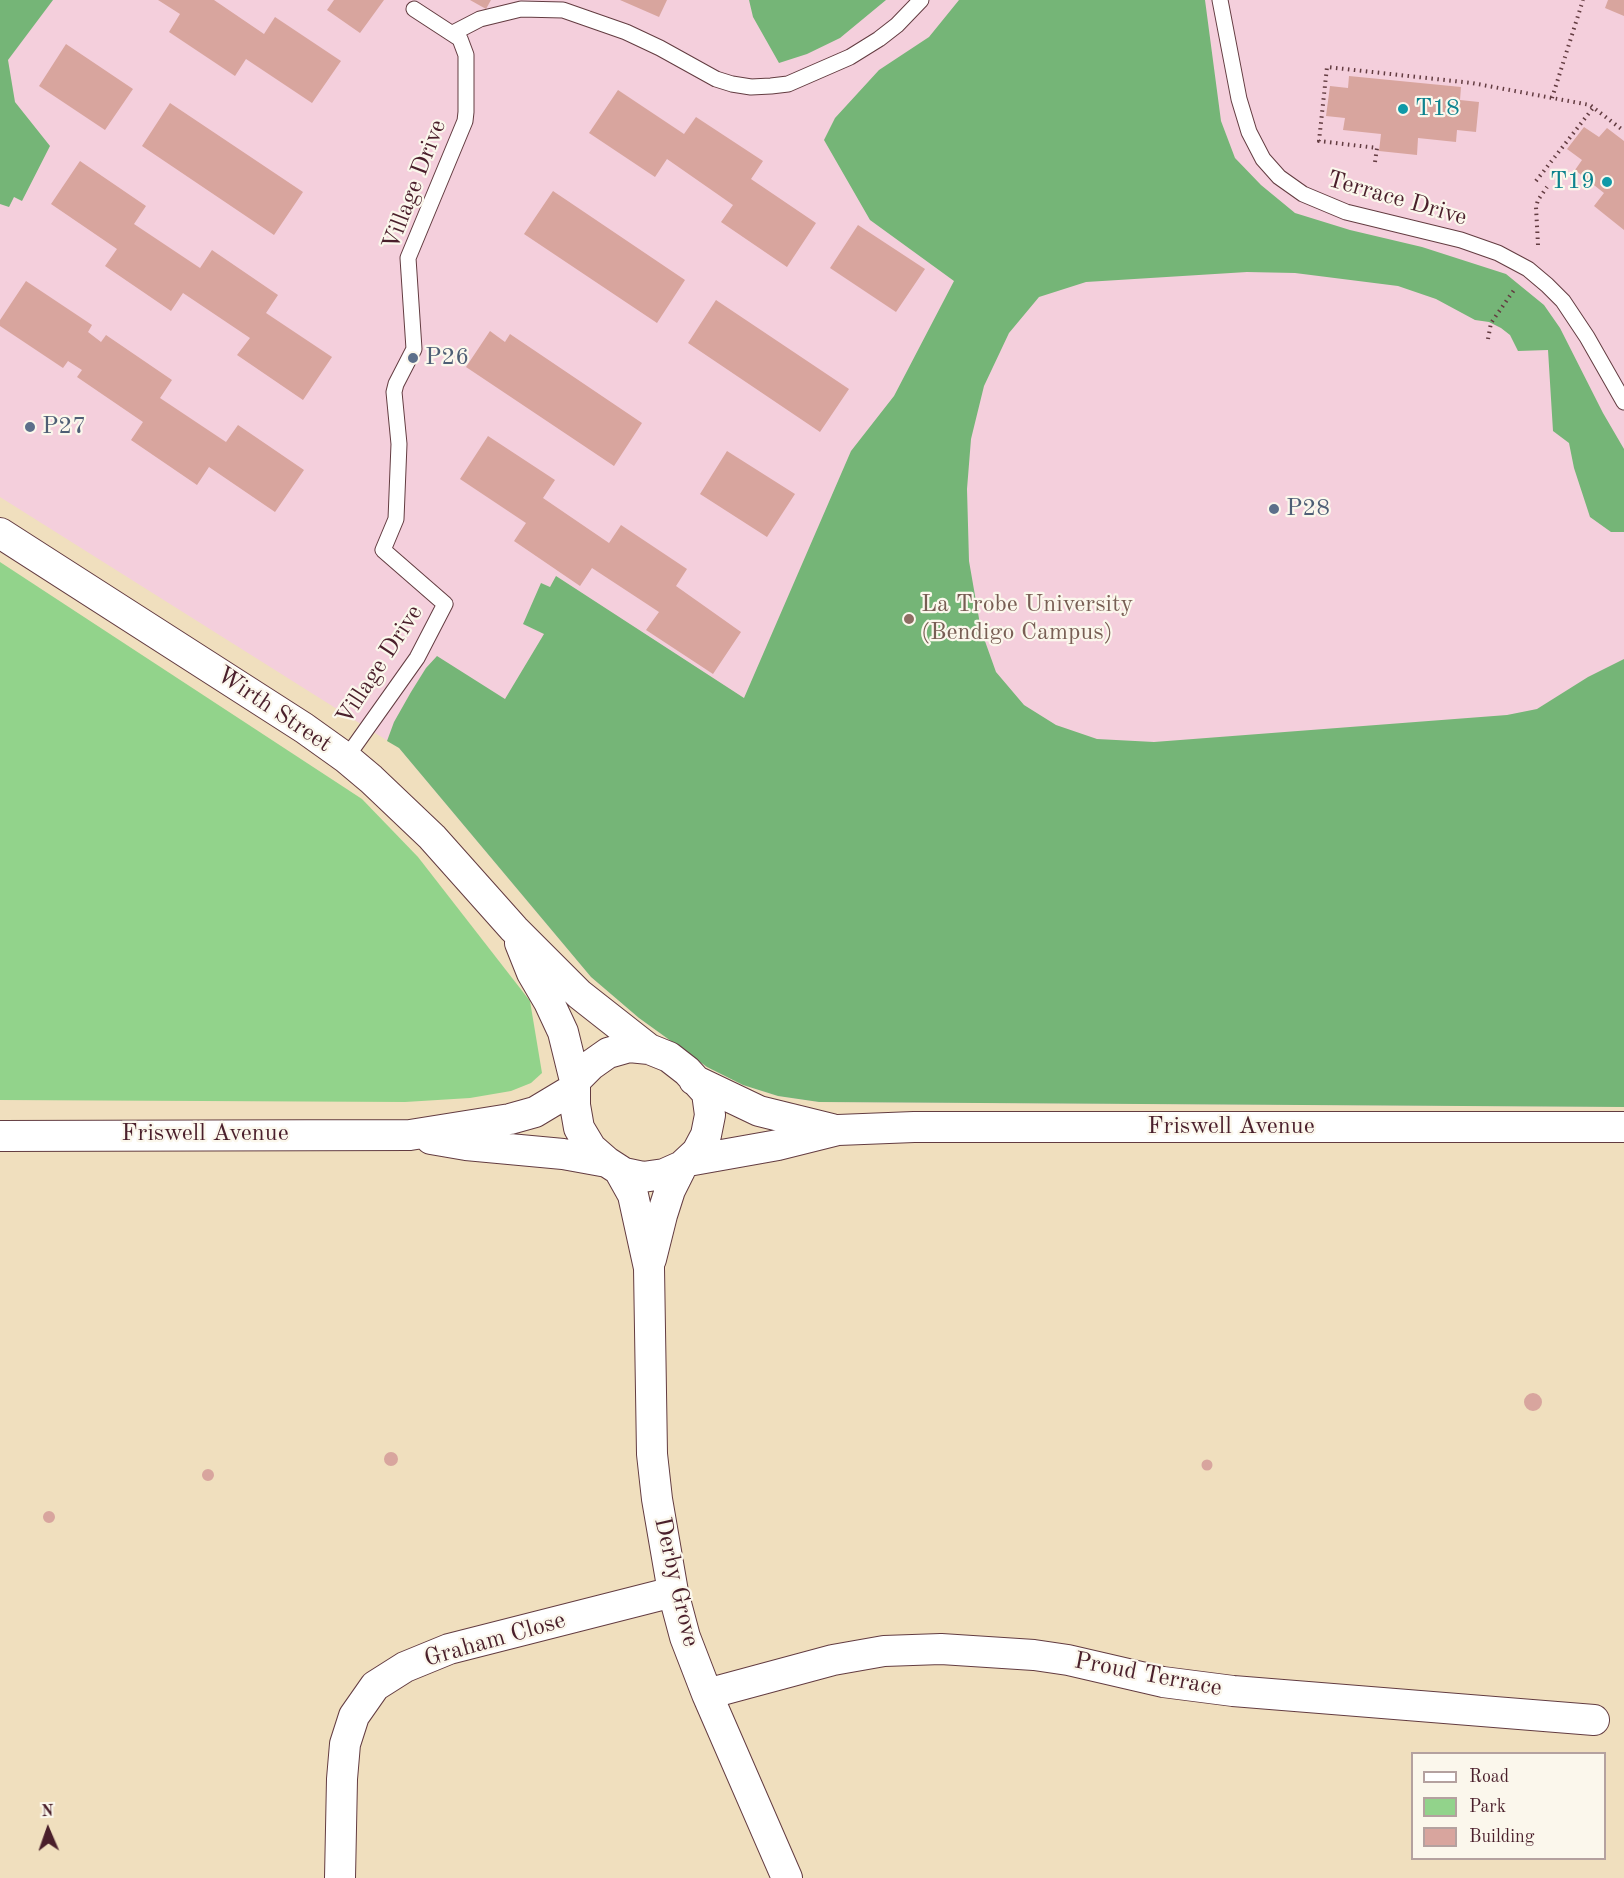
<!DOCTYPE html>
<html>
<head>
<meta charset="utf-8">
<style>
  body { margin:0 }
  #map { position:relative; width:1624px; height:1878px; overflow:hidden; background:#f0dfbe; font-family:"Old Standard TT",serif }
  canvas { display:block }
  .legend { position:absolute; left:1411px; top:1752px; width:195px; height:108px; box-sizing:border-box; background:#fbf7ec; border:2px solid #b4a19f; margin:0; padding:8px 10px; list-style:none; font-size:18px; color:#4a1f2b }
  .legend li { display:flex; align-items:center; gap:12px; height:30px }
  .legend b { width:30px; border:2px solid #b4a19f }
  .north { position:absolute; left:18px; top:1800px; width:60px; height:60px; -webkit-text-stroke:4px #fbf7ec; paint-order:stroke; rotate:358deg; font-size:16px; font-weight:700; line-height:24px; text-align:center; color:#4a1f2b }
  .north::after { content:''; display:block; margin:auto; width:21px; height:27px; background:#4a1f2b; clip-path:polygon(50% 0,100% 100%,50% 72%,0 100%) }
</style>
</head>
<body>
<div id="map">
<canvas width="1624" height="1878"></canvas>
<ul class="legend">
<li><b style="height:8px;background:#fff"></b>Road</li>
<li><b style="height:16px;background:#92d38b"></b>Park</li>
<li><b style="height:16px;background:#d8a59e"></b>Building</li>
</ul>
<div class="north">N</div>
</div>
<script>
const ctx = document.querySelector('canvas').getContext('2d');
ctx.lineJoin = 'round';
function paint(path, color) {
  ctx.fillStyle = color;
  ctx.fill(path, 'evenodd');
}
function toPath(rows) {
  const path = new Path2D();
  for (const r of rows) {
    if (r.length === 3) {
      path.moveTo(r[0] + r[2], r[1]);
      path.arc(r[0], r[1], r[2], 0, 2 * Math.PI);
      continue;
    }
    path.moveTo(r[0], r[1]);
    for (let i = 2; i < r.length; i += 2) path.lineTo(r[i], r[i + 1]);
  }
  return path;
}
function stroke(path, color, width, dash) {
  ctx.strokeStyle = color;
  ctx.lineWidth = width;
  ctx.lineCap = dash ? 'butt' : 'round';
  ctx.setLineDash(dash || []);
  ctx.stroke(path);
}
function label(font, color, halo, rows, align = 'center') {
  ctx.font = font + ' "Old Standard TT",serif';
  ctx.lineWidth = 4.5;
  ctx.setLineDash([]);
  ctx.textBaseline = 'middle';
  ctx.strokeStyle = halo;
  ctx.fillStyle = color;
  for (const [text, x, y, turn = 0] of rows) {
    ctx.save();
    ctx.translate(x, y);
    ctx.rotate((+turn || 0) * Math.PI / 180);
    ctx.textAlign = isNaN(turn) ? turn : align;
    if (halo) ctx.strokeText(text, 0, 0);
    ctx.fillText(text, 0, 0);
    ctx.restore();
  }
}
paint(toPath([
  [0,0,1624,0,1624,1107,819,1102,778,1096,743,1085,707,1067,639,1018,591,977,399,748,0,497]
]), '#f4cfdc');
paint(toPath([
  [0,562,362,799,418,857,530,1001,542,1073,531,1083,511,1091,470,1098,405,1102,0,1100]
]), '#92d38b');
paint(toPath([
  [0,0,53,0,8,60,15,102,50,146,22,201,14,197,9,207,0,204],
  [749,0,886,0,840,38,807,54,779,63,753,17],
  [959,0,1205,0,1221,121,1235,158,1261,185,1295,213,1350,230,1422,247,1506,274,1544,305,1560,328,1603,413,1624,449,1624,532,1611,532,1590,517,1574,468,1569,443,1553,431,1548,350,1518,351,1510,335,1501,328,1489,322,1475,320,1436,299,1398,286,1295,273,1247,272,1086,282,1039,297,1009,333,984,386,971,439,967,489,969,561,981,630,996,672,1024,705,1056,725,1097,739,1154,742,1507,715,1537,709,1588,677,1624,659,1624,1107,819,1102,778,1096,743,1085,707,1067,639,1018,591,977,399,748,387,741,394,722,411,692,426,668,437,656,505,699,544,634,523,624,541,583,550,587,556,576,744,698,851,451,894,396,954,281,870,220,824,140,835,118,879,70,929,37]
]), '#75b577');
paint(toPath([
  [158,0,214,0,264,34,275,17,341,61,312,103,246,59,235,76,169,32,180,14],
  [334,0,384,0,360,33,327,10],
  [470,0,491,0,486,9],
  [620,0,667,0,659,17],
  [1608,0,1624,0,1624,16,1605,8],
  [66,44,133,89,105,130,39,86],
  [1349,76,1461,87,1460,100,1479,102,1476,132,1457,130,1456,142,1418,138,1417,155,1379,151,1381,134,1343,130,1345,118,1326,116,1330,86,1348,88],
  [618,90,684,134,696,117,763,161,751,179,816,223,787,267,721,222,733,205,667,159,655,177,589,133],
  [170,103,303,192,274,235,142,146],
  [1584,127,1599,137,1607,128,1624,141,1624,230,1594,206,1604,193,1575,170,1582,160,1567,149],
  [80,161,146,206,134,224,200,268,212,250,278,295,266,313,332,357,303,400,237,355,250,338,183,293,171,311,105,266,117,249,51,204],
  [553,191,685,280,657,323,524,234],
  [858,225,925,269,896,312,830,268],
  [26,281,92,325,88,332,101,342,106,335,172,380,160,398,226,442,238,425,304,470,275,512,209,467,197,485,131,440,143,422,77,377,82,370,68,361,63,368,0,326,0,320],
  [716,300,849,389,820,432,688,343],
  [490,331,505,342,510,334,642,423,614,466,466,367],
  [488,436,555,480,543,498,609,543,621,525,687,569,676,586,741,632,713,674,646,630,659,612,592,568,580,586,514,541,526,523,460,479],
  [727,451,795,494,767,537,700,494],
  [1533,1402,9],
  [391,1459,7],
  [1207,1465,5.5],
  [208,1475,6],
  [49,1517,6]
]), '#d8a59e');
const service = toPath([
  [1220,0,1239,99,1249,132,1263,159,1279,177,1303,194,1346,212,1461,240,1498,253,1528,269,1547,285,1563,301,1587,337,1624,402],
  [453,33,480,19,521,9,563,10,626,32,660,48,716,79,732,84,751,87,771,86,788,84,850,57,879,39,897,25,921,0],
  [346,758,417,658,445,604,383,550,396,519,399,444,394,392,396,384,414,349,408,258,465,121,466,112,466,55,460,39,414,9]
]);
const minor = toPath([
  [0,533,304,728,346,758,371,779,432,837,514,929,579,994,649,1049],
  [520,943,532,973,549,1002,563,1032,575,1081],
  [629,1047,649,1049,669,1057,687,1071,707,1093,710,1115,706,1135,697,1152,682,1166,664,1174,643,1177,624,1173,607,1162,591,1148,579,1128,575,1105,575,1081,591,1065,608,1053,629,1047],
  [694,1080,759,1111,832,1129],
  [0,1136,410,1135,510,1119,535,1112,575,1088],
  [431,1139,466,1145,563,1154,607,1162],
  [688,1161,778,1145,838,1130,914,1127,1624,1127],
  [619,1170,633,1195,649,1268,652,1454,657,1499,673,1592,685,1637,707,1694,787,1878],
  [651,1259,662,1215,670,1190,682,1166],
  [707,1694,833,1660,884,1651,941,1649,1034,1655,1068,1660,1163,1682,1233,1691,1594,1720],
  [340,1878,342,1779,345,1744,354,1716,375,1686,405,1667,449,1649,673,1592]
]);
stroke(service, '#633c41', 17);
stroke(minor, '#633c41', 32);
stroke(toPath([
  [1552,98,1583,0],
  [1375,162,1377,148,1319,141,1327,67,1472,83,1590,105,1624,131],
  [1536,181,1593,108],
  [1538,245,1536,207,1538,200,1547,187],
  [1488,339,1491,323,1514,290]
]), '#633c41', 4, [1.5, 4.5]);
stroke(service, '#fff', 15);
stroke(minor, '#fff', 30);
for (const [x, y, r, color] of [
  [1403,109,6,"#0f9aa8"],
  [1607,182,6,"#0f9aa8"],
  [413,358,6,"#5c6f8a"],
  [30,427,6,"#5c6f8a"],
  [1274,509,6,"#5c6f8a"],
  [909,619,6,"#8d6e63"]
]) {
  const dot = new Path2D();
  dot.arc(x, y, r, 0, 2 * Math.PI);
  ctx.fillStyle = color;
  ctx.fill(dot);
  stroke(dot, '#fbf7ec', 2);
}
label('24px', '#0d838f', '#fbf7ec', [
  ["T18",1415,109],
  ["T19",1595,182,"right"]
], 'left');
label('24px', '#4a1f2b', '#fbf7ec', [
  ["Village Drive",415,185,-69],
  ["Terrace Drive",1397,199,16],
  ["Village Drive",380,665,-57],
  ["Wirth Street",274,710,34],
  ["Friswell Avenue",1231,1127],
  ["Friswell Avenue",205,1134],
  ["Derby Grove",676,1582,77],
  ["Graham Close",495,1640,-16],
  ["Proud Terrace",1148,1675,11]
]);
label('24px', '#4e5e75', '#fbf7ec', [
  ["P26",425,358],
  ["P27",42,427],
  ["P28",1286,509]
], 'left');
label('24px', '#785e54', '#fbf7ec', [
  ["La Trobe University",921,605],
  ["(Bendigo Campus)",921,633]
], 'left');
</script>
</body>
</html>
